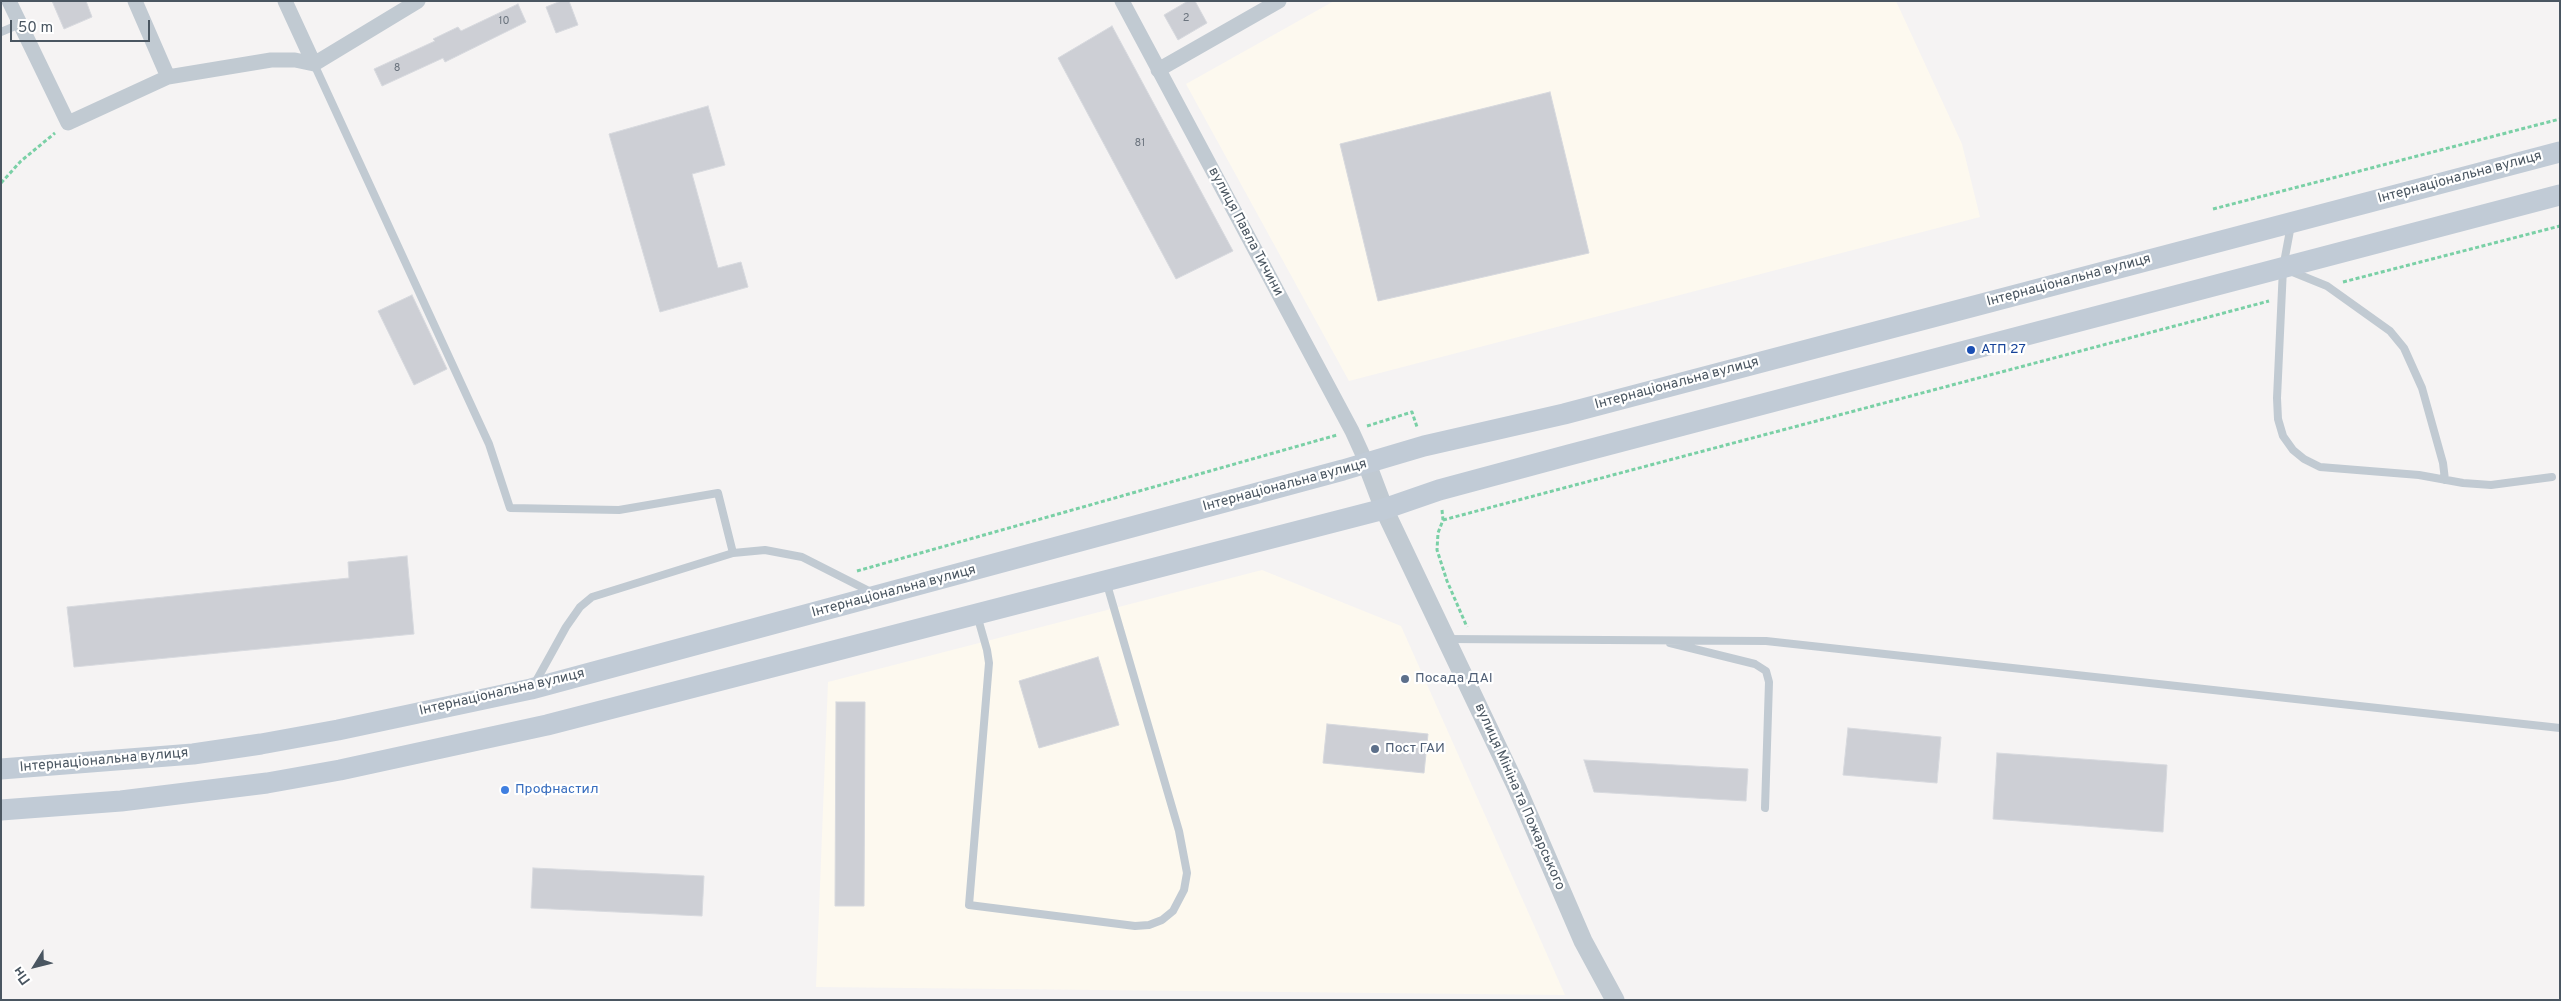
<!DOCTYPE html>
<html>
<head>
<meta charset="utf-8">
<style>
  body { margin:0 }
  #map { position:relative; width:2561px; height:1001px; overflow:hidden; background:#f5f3f3; font-family:Overpass,sans-serif }
  canvas { display:block }
  .frame { position:absolute; inset:0; border:2px solid #4a5661; pointer-events:none }
  .north { position:absolute; left:10px; top:941px; width:50px; height:50px; -webkit-text-stroke:4px #fff; paint-order:stroke; rotate:234deg; font-size:14px; font-weight:700; line-height:20px; text-align:center; color:#4a5661 }
  .north::after { content:''; display:block; margin:auto; width:18px; height:22px; background:#4a5661; clip-path:polygon(50% 0,100% 100%,50% 72%,0 100%) }
  .scale { position:absolute; left:10px; top:20px; width:140px; height:22px; box-sizing:border-box; border:2px solid #4a5661; border-top:0; padding-left:6px; font-size:15px; line-height:18px; white-space:nowrap; color:#4a5661; -webkit-text-stroke:4px #fff; paint-order:stroke }
</style>
</head>
<body>
<div id="map">
<canvas width="2561" height="1001"></canvas>
<div class="frame"></div>
<div class="north">Пн</div>
<div class="scale">50 m</div>
</div>
<script>
const ctx = document.querySelector('canvas').getContext('2d');
ctx.lineJoin = 'round';
function paint(path, color) {
  ctx.fillStyle = color;
  ctx.fill(path, 'evenodd');
}
function toPath(rows) {
  const path = new Path2D();
  for (const r of rows) {
    path.moveTo(r[0], r[1]);
    for (let i = 2; i < r.length; i += 2) path.lineTo(r[i], r[i + 1]);
  }
  return path;
}
function stroke(path, color, width, dash) {
  ctx.strokeStyle = color;
  ctx.lineWidth = width;
  ctx.lineCap = dash ? 'butt' : 'round';
  ctx.setLineDash(dash || []);
  ctx.stroke(path);
}
function label(font, color, halo, rows, align = 'center') {
  ctx.font = font + ' Overpass,sans-serif';
  ctx.lineWidth = 4.5;
  ctx.setLineDash([]);
  ctx.textBaseline = 'middle';
  ctx.strokeStyle = halo;
  ctx.fillStyle = color;
  for (const [text, x, y, turn = 0] of rows) {
    ctx.save();
    ctx.translate(x, y);
    ctx.rotate((+turn || 0) * Math.PI / 180);
    ctx.textAlign = isNaN(turn) ? turn : align;
    if (halo) ctx.strokeText(text, 0, 0);
    ctx.fillText(text, 0, 0);
    ctx.restore();
  }
}
paint(toPath([
  [1334,1,1896,1,1962,144,1980,217,1349,381,1186,84],
  [1262,570,1401,626,1565,995,816,987,828,682]
]), '#fdf9ef');
const building = toPath([
  [52,1,86,1,92,17,64,29,52,1],
  [561,1,569,1,578,25,556,33,546,7,561,1],
  [1188,1,1195,1,1207,23,1178,40,1164,15,1188,1],
  [518,4,526,22,445,62,443,58,382,86,374,69,435,41,433,39,458,27,461,31,518,4],
  [1112,26,1233,251,1176,279,1058,58,1112,26],
  [1550,92,1589,253,1378,301,1340,144,1550,92],
  [708,106,725,165,692,174,718,268,741,262,748,287,660,312,609,134,708,106],
  [412,295,447,369,414,385,378,311,412,295],
  [407,556,414,634,74,667,67,607,349,578,348,562,407,556],
  [1098,657,1119,725,1039,748,1019,681,1098,657],
  [836,702,865,702,864,906,835,906,836,702],
  [1327,724,1428,734,1424,773,1323,763,1327,724],
  [1848,728,1941,737,1937,783,1843,775,1848,728],
  [1997,753,2167,765,2163,832,1993,819,1997,753],
  [1584,760,1748,769,1746,801,1594,792,1584,760],
  [533,868,704,876,702,916,531,908,533,868]
]);
paint(building, '#cdcfd5');
stroke(building, '#d7d9de', 1);
stroke(toPath([
  [1,183,21,161,55,133],
  [2213,209,2560,119],
  [2343,282,2560,226],
  [1367,426,1412,412,1417,427],
  [1442,510,1443,520,1438,533,1437,550,1447,581,1467,627],
  [1443,520,2269,301],
  [857,571,1337,435]
]), '#7ad0a6', 3, [4, 2.5]);
stroke(toPath([
  [1,32,20,24],
  [314,64,489,444,510,508,619,510,718,493,733,553],
  [2291,225,2283,268,2277,398,2278,419,2283,436,2293,450,2304,459,2320,467,2419,475,2463,483,2491,485,2552,477],
  [2290,271,2327,286,2390,331,2404,348,2422,388,2443,463,2445,480],
  [977,615,987,650,989,663,969,905,1135,926,1149,925,1162,920,1173,911,1184,890,1187,873,1179,831,1106,581],
  [1447,639,1766,641,2560,728],
  [1670,643,1755,664,1766,671,1769,682,1765,808],
  [535,683,566,627,580,607,592,597,733,553,765,550,802,557,873,593]
]), '#c1cad2', 8);
stroke(toPath([
  [9,1,68,123,168,77,271,60,295,60,314,64,418,1],
  [135,1,168,77],
  [285,1,314,64],
  [1122,1,1352,431,1367,464],
  [1158,70,1279,1]
]), '#c1cad2', 15);
stroke(toPath([
  [1367,464,1384,509,1517,788,1583,941,1615,1000]
]), '#c1cad2', 19);
stroke(toPath([
  [1,769,193,754,261,744,338,730,531,689,1343,470,1424,446,1564,414,2560,152],
  [1,810,121,801,267,783,340,770,547,725,1384,509,1439,490,1569,455,2560,195]
]), '#c1cbd6', 21);
for (const [x, y, r, color] of [
  [1971,350,5,"#1a4fb4"],
  [1405,679,5,"#5c6f8a"],
  [1375,749,5,"#5c6f8a"],
  [505,790,5,"#3f7fe0"]
]) {
  const dot = new Path2D();
  dot.arc(x, y, r, 0, 2 * Math.PI);
  ctx.fillStyle = color;
  ctx.fill(dot);
  stroke(dot, '#fff', 2);
}
label('11px', '#6b747e', null, [
  ["2",1186,19],
  ["10",504,22],
  ["8",397,69],
  ["81",1140,144]
]);
label('14px', '#4a5661', '#fff', [
  ["Інтернаціональна вулиця",2460,178,-15],
  ["вулиця Павла Тичини",1245,232,62],
  ["Інтернаціональна вулиця",2069,281,-15],
  ["Інтернаціональна вулиця",1677,384,-15],
  ["Інтернаціональна вулиця",1285,486,-15],
  ["Інтернаціональна вулиця",894,592,-15],
  ["Інтернаціональна вулиця",502,693,-13],
  ["Інтернаціональна вулиця",104,761,-5],
  ["вулиця Мініна та Пожарського",1519,797,66]
]);
label('14px', '#164399', '#fff', [
  ["АТП 27",1981,350]
], 'left');
label('14px', '#4e5e75', '#fff', [
  ["Посада ДАІ",1415,679],
  ["Пост ГАИ",1385,749]
], 'left');
label('14px', '#366cbe', '#fff', [
  ["Профнастил",515,790]
], 'left');
</script>
</body>
</html>
